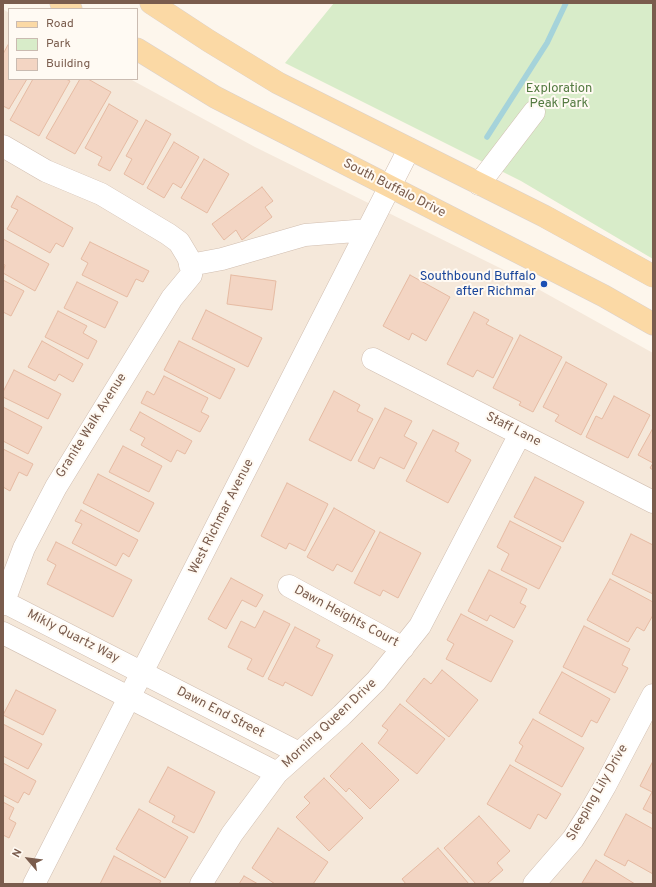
<!DOCTYPE html>
<html>
<head>
<meta charset="utf-8">
<style>
  body { margin:0 }
  #map { position:relative; width:656px; height:887px; overflow:hidden; background:#fdf6ec; font-family:Overpass,sans-serif }
  canvas { display:block }
  .frame { position:absolute; inset:0; border:4px solid #7a5c4d; pointer-events:none }
  .legend { position:absolute; left:8px; top:8px; width:130px; height:72px; box-sizing:border-box; background:#fffaf3; border:1px solid #cabbb1; margin:0; padding:5px 7px; list-style:none; font-size:12px; color:#7a5c4d }
  .legend li { display:flex; align-items:center; gap:8px; height:20px }
  .legend b { width:20px; border:1px solid #cabbb1 }
  .north { position:absolute; left:8px; top:839px; width:40px; height:40px; -webkit-text-stroke:3px #fffaf3; paint-order:stroke; rotate:298deg; font-size:11px; font-weight:700; line-height:16px; text-align:center; color:#7a5c4d }
  .north::after { content:''; display:block; margin:auto; width:14px; height:18px; background:#7a5c4d; clip-path:polygon(50% 0,100% 100%,50% 72%,0 100%) }
</style>
</head>
<body>
<div id="map">
<canvas width="656" height="887"></canvas>
<div class="frame"></div>
<ul class="legend">
<li><b style="height:5px;background:#fbd9a5"></b>Road</li>
<li><b style="height:11px;background:#d8ecc9"></b>Park</li>
<li><b style="height:11px;background:#f3d5c3"></b>Building</li>
</ul>
<div class="north">N</div>
</div>
<script>
const ctx = document.querySelector('canvas').getContext('2d');
ctx.lineJoin = 'round';
function paint(path, color) {
  ctx.fillStyle = color;
  ctx.fill(path, 'evenodd');
}
function toPath(rows) {
  const path = new Path2D();
  for (const r of rows) {
    path.moveTo(r[0], r[1]);
    for (let i = 2; i < r.length; i += 2) path.lineTo(r[i], r[i + 1]);
  }
  return path;
}
function stroke(path, color, width, dash) {
  ctx.strokeStyle = color;
  ctx.lineWidth = width;
  ctx.lineCap = dash ? 'butt' : 'round';
  ctx.setLineDash(dash || []);
  ctx.stroke(path);
}
function label(font, color, halo, rows, align = 'center') {
  ctx.font = font + ' Overpass,sans-serif';
  ctx.lineWidth = 4;
  ctx.setLineDash([]);
  ctx.textBaseline = 'middle';
  ctx.strokeStyle = halo;
  ctx.fillStyle = color;
  for (const [text, x, y, turn = 0] of rows) {
    ctx.save();
    ctx.translate(x, y);
    ctx.rotate((+turn || 0) * Math.PI / 180);
    ctx.textAlign = isNaN(turn) ? turn : align;
    if (halo) ctx.strokeText(text, 0, 0);
    ctx.fillText(text, 0, 0);
    ctx.restore();
  }
}
paint(toPath([
  [3,9,9,13,9,79,130,79,255,147,502,269,653,353,653,884,3,884]
]), '#f5e8da');
paint(toPath([
  [334,3,653,3,653,259,521,181,285,63]
]), '#d8ecc9');
stroke(toPath([
  [487,137,547,43,566,3]
]), '#a5d3da', 5.5);
const building = toPath([
  [9,43,9,79,27,79,9,109,3,106,3,54,9,43],
  [33,79,66,79,70,81,39,136,10,120,33,79],
  [80,79,88,79,111,92,75,154,46,138,80,79],
  [109,104,138,121,110,171,98,165,102,157,85,148,109,104],
  [146,120,171,134,143,185,124,174,132,159,126,156,146,120],
  [174,142,199,157,181,188,173,183,164,198,147,188,174,142],
  [204,159,229,174,207,213,181,198,204,159],
  [262,187,273,201,265,207,272,217,242,240,236,230,224,240,212,224,262,187],
  [17,196,73,228,63,247,56,243,50,253,7,229,18,210,11,207,17,196],
  [3,239,49,264,35,291,3,273,5,265,3,264,3,239],
  [90,242,149,271,143,282,136,279,127,297,82,275,88,263,81,259,90,242],
  [231,275,276,281,272,310,227,304,231,275],
  [410,275,450,297,426,341,412,333,409,340,383,326,410,275],
  [3,280,24,291,11,316,3,312,3,280],
  [77,282,118,302,105,328,64,308,77,282],
  [206,310,262,338,248,367,192,339,206,310],
  [58,311,87,326,83,333,97,341,88,359,45,337,58,311],
  [474,312,489,320,486,324,513,338,493,378,477,370,473,377,447,364,474,312],
  [520,335,562,357,533,412,519,405,521,402,493,388,520,335],
  [42,341,83,364,73,382,59,374,55,381,28,367,42,341],
  [179,341,235,369,220,399,164,370,179,341],
  [566,362,607,384,581,435,555,421,559,415,543,407,566,362],
  [14,370,61,394,48,419,3,397,3,392,14,370],
  [164,376,208,398,201,412,209,416,200,432,141,403,147,391,154,395,164,376],
  [334,391,360,405,357,411,373,419,351,461,309,440,334,391],
  [614,396,650,415,628,458,586,437,596,416,602,419,614,396],
  [3,407,42,427,28,454,3,441,3,407],
  [385,408,412,421,404,436,417,443,404,469,380,457,374,469,358,461,385,408],
  [140,412,192,441,185,454,177,450,171,462,141,445,145,438,130,430,140,412],
  [653,428,653,470,650,468,653,463,638,455,653,428],
  [433,430,459,443,455,451,471,460,448,503,406,481,433,430],
  [123,446,162,466,149,492,109,472,123,446],
  [3,449,33,464,27,476,19,472,10,491,3,487,3,449],
  [98,474,154,503,139,532,83,503,98,474],
  [535,477,584,502,563,542,514,517,535,477],
  [287,483,328,504,305,551,289,543,286,549,261,536,287,483],
  [334,508,375,531,352,572,337,564,333,571,307,557,334,508],
  [81,510,138,540,129,557,123,553,116,566,72,543,82,524,75,521,81,510],
  [510,521,561,547,539,589,501,570,509,554,497,547,510,521],
  [380,532,421,553,398,598,383,590,380,596,354,583,380,532],
  [631,534,653,545,653,594,612,574,631,534],
  [56,542,132,580,113,617,47,584,56,565,47,560,56,542],
  [489,570,527,589,520,603,526,606,514,628,490,615,487,621,468,611,489,570],
  [231,578,263,595,256,607,242,600,226,629,208,619,231,578],
  [610,579,653,602,653,615,644,631,637,627,628,642,587,620,610,579],
  [264,611,290,624,263,677,247,669,252,659,228,647,241,621,255,628,264,611],
  [461,614,513,641,491,682,446,659,454,644,447,640,461,614],
  [584,626,630,649,622,665,628,668,615,693,563,667,584,626],
  [295,627,320,640,316,647,333,655,312,696,285,682,283,686,268,679,295,627],
  [442,670,478,700,449,737,406,701,424,678,431,684,442,670],
  [562,672,610,699,597,723,591,720,582,737,539,713,562,672],
  [16,690,56,710,43,735,3,715,16,690],
  [400,704,445,739,417,774,378,743,388,730,382,726,400,704],
  [533,719,584,748,562,787,515,761,523,746,519,743,533,719],
  [3,724,42,744,28,769,3,756,3,724],
  [362,743,399,780,370,809,349,788,346,792,330,776,362,743],
  [653,761,653,814,643,809,652,792,640,786,653,761],
  [3,763,36,781,29,795,24,792,18,803,3,795,3,763],
  [510,765,561,794,546,819,538,814,530,829,487,804,510,765],
  [168,767,215,792,194,833,172,822,175,816,149,802,168,767],
  [324,778,363,818,329,851,296,817,310,803,304,797,324,778],
  [3,802,14,808,9,819,16,823,9,838,3,835,3,802],
  [139,809,188,837,165,878,116,849,139,809],
  [626,814,653,829,653,874,628,860,625,866,604,855,626,814],
  [479,816,510,851,497,863,503,870,487,884,476,884,444,848,479,816],
  [278,828,328,862,313,884,275,884,252,868,278,828],
  [438,848,469,884,406,884,402,879,438,848],
  [114,856,161,881,159,884,100,884,114,856],
  [596,860,635,884,582,883,596,860],
  [244,876,258,884,239,884,244,876]
]);
paint(building, '#f3d5c3');
stroke(building, '#e6bba3', 1);
const minor = toPath([
  [3,146,46,171,101,194,168,234,179,242,188,257,192,269,191,275,172,298,56,487,24,548,3,604],
  [479,184,534,112],
  [190,265,222,259,305,235,368,230],
  [373,359,653,502],
  [289,586,403,648],
  [4,602,299,753],
  [3,633,277,773],
  [34,884,409,149],
  [201,884,232,834,277,773,342,715,376,681,420,626,520,434],
  [534,884,573,839,590,812,605,786,653,695]
]);
const major = toPath([
  [61,3,71,9],
  [151,3,209,41,278,83,544,216,653,276],
  [137,49,215,97,604,296,653,324]
]);
stroke(minor, '#d1beb0', 23);
stroke(major, '#dad1cd', 23);
stroke(minor, '#fff', 22);
stroke(major, '#fbd9a5', 22);
for (const [x, y, r, color] of [
  [544,284,4,"#1a4fb4"]
]) {
  const dot = new Path2D();
  dot.arc(x, y, r, 0, 2 * Math.PI);
  ctx.fillStyle = color;
  ctx.fill(dot);
  stroke(dot, '#fffaf3', 1.5);
}
label('13px', '#537a41', '#fffaf3', [
  ["Exploration",559,89],
  ["Peak Park",559,104]
]);
label('13px', '#7a5c4d', '#fffaf3', [
  ["South Buffalo Drive",394,189,27],
  ["Granite Walk Avenue",92,426,-58],
  ["Staff Lane",513,430,27],
  ["West Richmar Avenue",222,517,-63],
  ["Dawn Heights Court",346,617,28],
  ["Mikly Quartz Way",73,637,27],
  ["Dawn End Street",220,713,27],
  ["Morning Queen Drive",330,724,-43],
  ["Sleeping Lily Drive",598,793,-60]
]);
label('13px', '#164399', '#fffaf3', [
  ["Southbound Buffalo",536,277],
  ["after Richmar",536,292]
], 'right');
</script>
</body>
</html>
